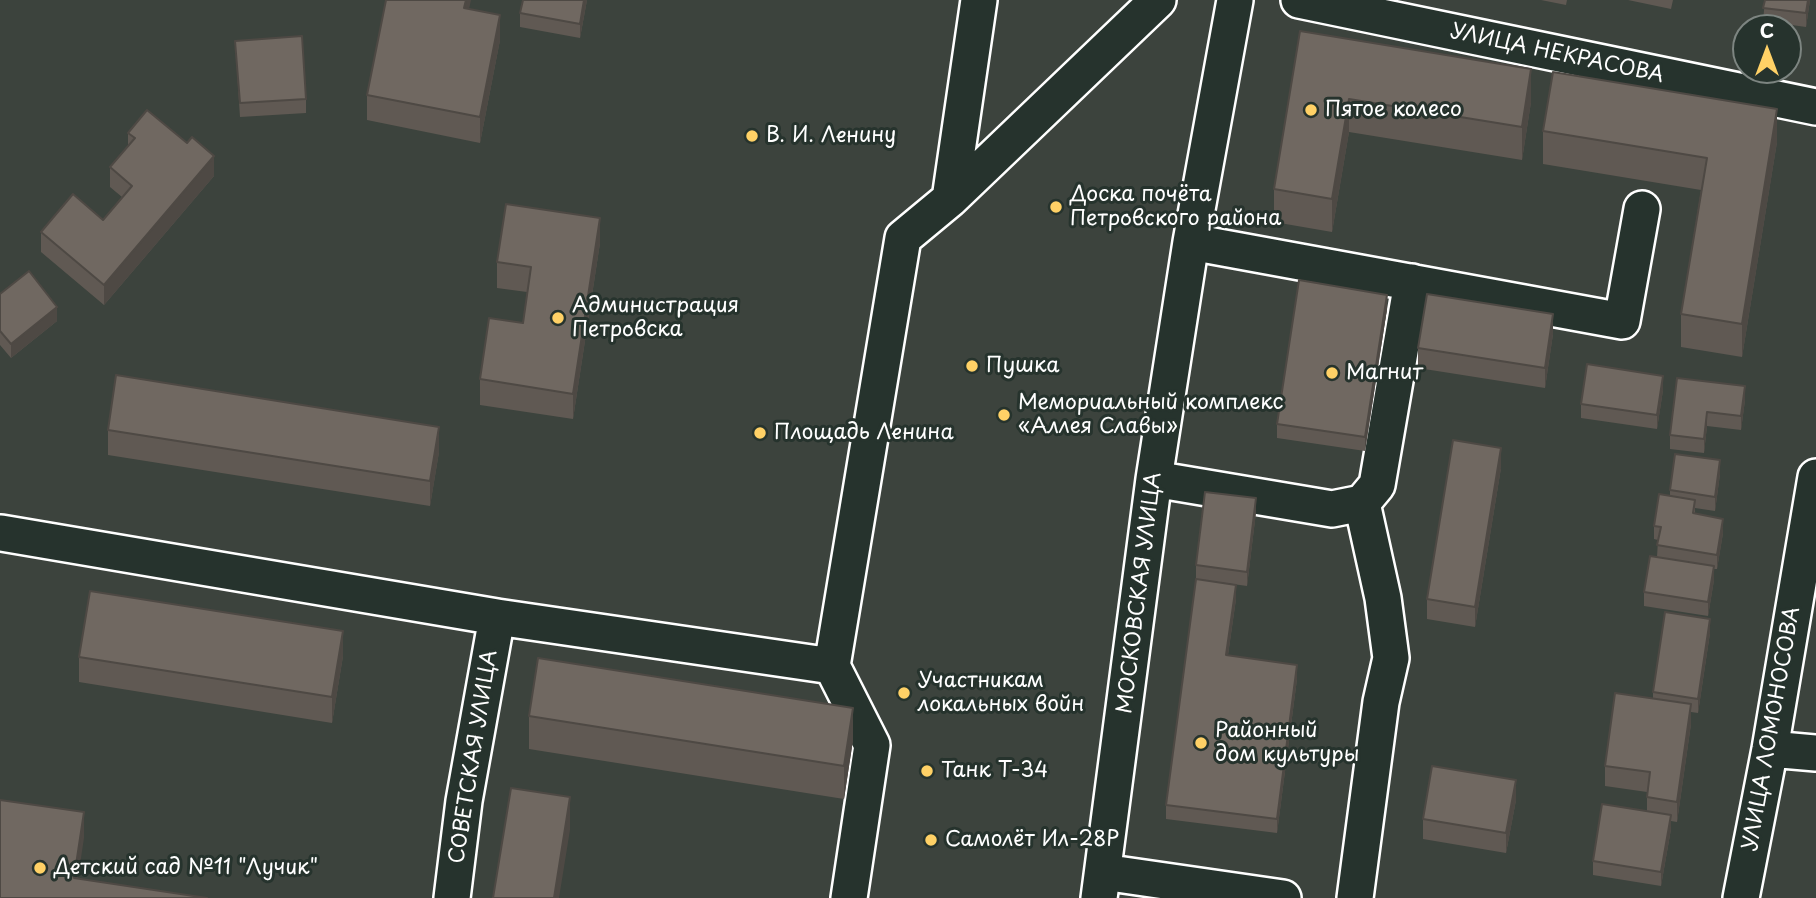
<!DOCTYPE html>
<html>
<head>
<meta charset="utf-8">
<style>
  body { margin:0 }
  #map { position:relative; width:1816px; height:898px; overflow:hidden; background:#3c433d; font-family:"Playpen Sans",sans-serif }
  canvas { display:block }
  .north { position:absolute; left:1732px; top:14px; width:70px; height:70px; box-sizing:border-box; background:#26332d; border:2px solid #7d8581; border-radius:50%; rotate:0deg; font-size:19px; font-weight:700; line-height:28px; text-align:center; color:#fff }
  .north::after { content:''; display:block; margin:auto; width:24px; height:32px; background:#ffd166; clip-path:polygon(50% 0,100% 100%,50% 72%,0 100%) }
</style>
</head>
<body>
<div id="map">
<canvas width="1816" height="898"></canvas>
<div class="north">С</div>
</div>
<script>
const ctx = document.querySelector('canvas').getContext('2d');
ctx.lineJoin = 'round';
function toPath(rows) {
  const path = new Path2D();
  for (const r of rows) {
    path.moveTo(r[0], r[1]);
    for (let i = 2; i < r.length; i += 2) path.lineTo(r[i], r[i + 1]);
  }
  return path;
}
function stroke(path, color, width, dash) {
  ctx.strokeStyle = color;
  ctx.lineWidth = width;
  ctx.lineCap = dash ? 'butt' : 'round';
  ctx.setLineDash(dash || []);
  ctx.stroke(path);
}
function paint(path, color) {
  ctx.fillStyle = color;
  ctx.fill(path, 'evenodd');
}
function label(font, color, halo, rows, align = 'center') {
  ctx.font = font + ' "Playpen Sans",sans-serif';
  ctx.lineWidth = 6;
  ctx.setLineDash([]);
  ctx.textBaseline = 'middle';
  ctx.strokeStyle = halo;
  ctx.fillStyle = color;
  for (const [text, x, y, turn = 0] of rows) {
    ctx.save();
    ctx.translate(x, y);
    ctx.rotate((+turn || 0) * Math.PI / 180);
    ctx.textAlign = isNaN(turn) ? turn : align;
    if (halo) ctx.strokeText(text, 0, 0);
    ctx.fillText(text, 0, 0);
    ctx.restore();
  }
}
const minor = toPath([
  [979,0,950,199,1158,0],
  [1299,0,1816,107],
  [1191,242,1622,321,1642,209],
  [1154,479,1332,509,1362,503,1377,485,1412,282],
  [1,533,497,617,832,666],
  [1770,749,1816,753],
  [1103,872,1283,898],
  [452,898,464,801,497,617],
  [849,898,872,745,832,666,903,238,950,199],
  [1099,898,1154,479,1191,242,1235,0],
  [1355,898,1381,702,1391,658,1383,598,1362,503],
  [1741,898,1770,749,1816,477]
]);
stroke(minor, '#fff', 40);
stroke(minor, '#26332d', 35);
paint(toPath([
  [587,0,580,38,520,27,520,13],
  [1541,0,1567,0,1566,5],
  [1628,0,1673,0,1671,9],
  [1765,0,1810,0,1806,27,1763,21],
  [469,9,500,40,480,143,367,120,367,95],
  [1300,31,1531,102,1522,160,1349,132,1332,232,1274,222,1274,189],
  [235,41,306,99,306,113,240,117],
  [1543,131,1777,142,1742,357,1681,347,1681,314,1701,190,1543,164],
  [128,133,214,176,104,305,41,252,41,232,103,220,122,197,110,187,110,167,128,146],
  [600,243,573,419,480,405,480,379,523,323,527,292,497,288,497,262],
  [0,294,57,321,11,358,0,345],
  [1387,309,1365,451,1277,438,1277,424],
  [1553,334,1545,388,1418,368,1418,348],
  [1677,378,1745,400,1741,430,1707,426,1704,453,1670,449,1670,435],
  [1663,390,1657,429,1581,418,1581,404],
  [108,430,439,452,430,506,108,455],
  [1501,468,1475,627,1427,619,1427,599],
  [1720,474,1715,511,1695,508,1695,514,1723,533,1717,569,1714,569,1714,580,1708,616,1644,606,1644,592,1657,557,1658,540,1654,539,1654,526,1670,496,1670,490],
  [1256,512,1247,586,1211,581,1236,599,1228,655,1297,679,1277,833,1166,819,1166,805,1196,579,1196,565],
  [1710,633,1698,713,1691,712,1691,724,1677,822,1671,821,1671,829,1661,886,1593,875,1593,861,1647,811,1647,792,1605,786,1605,766,1653,698,1653,692],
  [343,656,332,723,79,682,79,657],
  [529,716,853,740,844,799,529,749],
  [1516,800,1506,853,1423,839,1423,819]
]), '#605953');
paint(toPath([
  [466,0,471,0,464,33,464,8],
  [584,0,587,0,580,38,580,24],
  [1808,0,1810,0,1806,27,1806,13],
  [500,15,500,40,480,143,480,117],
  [1531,69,1531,102,1522,160,1522,127],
  [1349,99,1349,132,1332,232,1332,199],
  [1777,109,1777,142,1742,357,1742,324],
  [214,156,214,176,104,305,104,285],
  [600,218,600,243,573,419,573,394],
  [1387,295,1387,309,1365,451,1365,437],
  [57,307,57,321,11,358,11,344],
  [1553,314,1553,334,1545,388,1545,368],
  [1663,376,1663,390,1657,429,1657,415],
  [1745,386,1745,400,1741,430,1741,416],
  [1707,412,1707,426,1704,453,1704,439],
  [439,427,439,452,430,506,430,481],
  [1501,448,1501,468,1475,627,1475,607],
  [1720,460,1720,474,1715,511,1715,497],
  [1256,498,1256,512,1247,586,1247,572],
  [1723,519,1723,533,1717,569,1717,555],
  [1714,566,1714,580,1708,616,1708,602],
  [1236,585,1236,599,1226,669,1226,655],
  [1710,619,1710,633,1698,713,1698,699],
  [343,631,343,656,332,723,332,697],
  [1297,665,1297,679,1277,833,1277,819],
  [1691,704,1691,724,1677,822,1677,802],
  [853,708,853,740,844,799,844,766],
  [1516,780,1516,800,1506,853,1506,833],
  [570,797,570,830,559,898,554,898],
  [84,812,84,838,75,898,74,878],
  [1671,815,1671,829,1661,886,1661,872]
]), '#4e4944');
const building = toPath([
  [386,0,466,0,464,8,500,15,480,117,367,95,386,0],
  [523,0,584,0,580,24,520,13,523,0],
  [1765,0,1808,0,1806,13,1763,8,1765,0],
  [1300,31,1531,69,1522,127,1349,99,1332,199,1274,189,1300,31],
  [302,36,306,99,240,103,235,41,302,36],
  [1553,72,1777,109,1742,324,1681,314,1707,158,1543,131,1553,72],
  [147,110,187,143,192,137,214,156,104,285,41,232,73,194,103,220,132,186,110,167,135,138,128,133,147,110],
  [506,204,600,218,573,394,480,379,489,318,523,323,531,267,497,262,506,204],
  [29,271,57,307,11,344,0,331,0,294,29,271],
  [1299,280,1387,295,1365,437,1277,424,1299,280],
  [1427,294,1553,314,1545,368,1418,348,1427,294],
  [1587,364,1663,376,1657,415,1581,404,1587,364],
  [116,375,439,427,430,481,108,430,116,375],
  [1677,378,1745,386,1741,416,1707,412,1704,439,1670,435,1677,378],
  [1453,440,1501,448,1475,607,1427,599,1453,440],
  [1675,454,1720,460,1715,497,1670,490,1675,454],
  [1205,492,1256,498,1247,572,1196,565,1205,492],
  [1659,494,1695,500,1693,513,1723,519,1717,555,1657,545,1661,527,1654,526,1659,494],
  [1650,556,1714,566,1708,602,1644,592,1650,556],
  [1196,579,1236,585,1226,655,1297,665,1277,819,1166,805,1196,579],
  [90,591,343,631,332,697,79,657,90,591],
  [1665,612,1710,619,1698,699,1653,692,1665,612],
  [538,658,853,708,844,766,529,716,538,658],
  [1615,693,1691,704,1677,802,1647,797,1650,772,1605,766,1615,693],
  [1432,766,1516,780,1506,833,1423,819,1432,766],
  [511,788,570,797,554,898,493,898,511,788],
  [0,800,84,812,74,878,207,898,0,898,0,800],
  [1602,804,1671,815,1661,872,1593,861,1602,804]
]);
paint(building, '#706861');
stroke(building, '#4e4944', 2);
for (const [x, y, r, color] of [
  [1311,110,7,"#ffd166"],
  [752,136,7,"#ffd166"],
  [1056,207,7,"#ffd166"],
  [558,318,7,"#ffd166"],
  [972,366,7,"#ffd166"],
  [1332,373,7,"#ffd166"],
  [1004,415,7,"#ffd166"],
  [760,433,7,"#ffd166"],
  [904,693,7,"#ffd166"],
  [1201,743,7,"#ffd166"],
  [927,771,7,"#ffd166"],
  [931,840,7,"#ffd166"],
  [40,868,7,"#ffd166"]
]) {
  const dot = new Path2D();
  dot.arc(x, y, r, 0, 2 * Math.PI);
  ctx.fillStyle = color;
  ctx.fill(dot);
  stroke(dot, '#26332d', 2.5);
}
label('21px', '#fff', '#26332d', [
  ["УЛИЦА НЕКРАСОВА",1557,54,12],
  ["МОСКОВСКАЯ УЛИЦА",1140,593,-83],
  ["УЛИЦА ЛОМОНОСОВА",1772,729,-80],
  ["СОВЕТСКАЯ УЛИЦА",474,757,-81]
]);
label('21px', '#fff', '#26332d', [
  ["Пятое колесо",1325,110],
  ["В. И. Ленину",766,136],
  ["Доска почёта",1070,195],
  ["Петровского района",1070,219],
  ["Администрация",572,306],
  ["Петровска",572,330],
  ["Пушка",986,366],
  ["Магнит",1346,373],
  ["Мемориальный комплекс",1018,403],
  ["«Аллея Славы»",1018,427],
  ["Площадь Ленина",774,433],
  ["Участникам",918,681],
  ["локальных войн",918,705],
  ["Районный",1215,731],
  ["дом культуры",1215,755],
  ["Танк Т-34",941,771],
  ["Самолёт Ил-28Р",945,840],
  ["Детский сад №11 \"Лучик\"",54,868]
], 'left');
</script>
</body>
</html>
